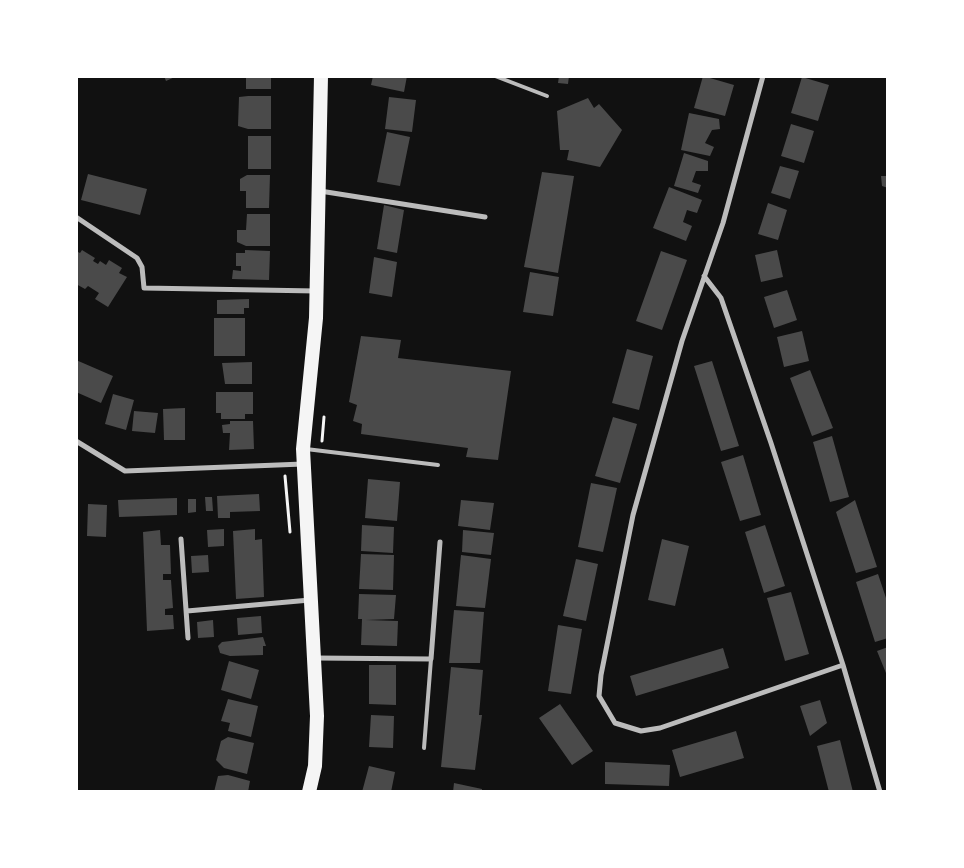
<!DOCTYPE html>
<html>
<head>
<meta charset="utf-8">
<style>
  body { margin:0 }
  #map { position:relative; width:964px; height:868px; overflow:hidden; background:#111; font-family:Commissioner,sans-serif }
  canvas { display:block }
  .frame { position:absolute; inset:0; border:78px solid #fff; pointer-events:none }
</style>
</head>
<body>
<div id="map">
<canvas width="964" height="868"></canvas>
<div class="frame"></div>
</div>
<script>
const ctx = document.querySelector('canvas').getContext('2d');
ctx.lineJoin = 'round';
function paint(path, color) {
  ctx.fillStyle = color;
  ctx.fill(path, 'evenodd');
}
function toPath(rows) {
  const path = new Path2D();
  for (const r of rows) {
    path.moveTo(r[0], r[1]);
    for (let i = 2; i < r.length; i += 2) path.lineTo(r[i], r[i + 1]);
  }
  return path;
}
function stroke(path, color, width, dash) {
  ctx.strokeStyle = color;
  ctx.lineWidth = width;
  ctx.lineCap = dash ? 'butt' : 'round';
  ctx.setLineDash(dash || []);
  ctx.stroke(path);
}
paint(toPath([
  [164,76,177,76,166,81],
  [246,76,271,76,271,89,246,89],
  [373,76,407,76,404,92,371,85],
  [559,76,569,76,568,84,558,83],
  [703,76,734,85,725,116,694,108],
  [802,77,829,85,818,121,791,113],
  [248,96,271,96,271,129,248,129,238,126,239,97],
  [389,97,416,100,412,132,385,129],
  [588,98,594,108,599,104,622,130,600,167,567,160,569,150,560,150,557,111],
  [689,113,719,119,720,129,712,130,705,143,714,147,710,156,681,150],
  [791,124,814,131,804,163,781,156],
  [387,132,410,137,400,186,377,182],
  [248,136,271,136,271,169,248,169],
  [684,153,708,161,708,171,696,171,692,182,701,185,698,193,674,186],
  [780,166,799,171,790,199,771,193],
  [542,172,574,176,558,273,524,267],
  [88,174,147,189,140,215,81,200],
  [247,175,270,175,269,208,246,208,246,191,240,191,240,179],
  [881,176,888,176,888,188,882,186],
  [669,187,702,200,697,213,687,210,683,222,692,226,686,241,653,228],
  [768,203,787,210,778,240,758,234],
  [384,205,404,210,397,253,377,249],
  [247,214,270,214,270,246,246,246,237,242,237,230,246,230],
  [82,250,95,258,93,261,98,264,100,261,106,265,109,260,122,268,119,273,127,277,108,307,95,299,99,293,88,286,85,289,76,284,76,251,80,253],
  [245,250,270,251,269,280,232,279,233,270,241,271,241,266,236,266,236,253,245,253],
  [777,250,783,277,761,282,755,255],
  [661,251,687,260,662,330,636,321],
  [374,257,397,262,392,297,369,293],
  [530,272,559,277,553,316,523,312],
  [787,290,797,320,774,328,764,297],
  [249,299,249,308,244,308,244,314,217,314,217,300],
  [214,318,245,318,245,356,214,356],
  [802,331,809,361,784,367,777,337],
  [361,336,401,340,398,358,511,371,498,460,466,457,468,448,361,434,362,424,353,421,357,405,349,402],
  [627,349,653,356,639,410,612,403],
  [76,360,113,376,101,403,76,392],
  [712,361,739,446,721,451,694,366],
  [252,362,252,384,225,384,222,363],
  [810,370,833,428,812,436,790,378],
  [216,392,253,392,253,414,245,414,245,419,221,419,221,413,216,413],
  [113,394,134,400,126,430,105,424],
  [185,408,185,440,164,440,163,409],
  [134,411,158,413,155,433,132,431],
  [613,417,637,424,620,483,595,476],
  [230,421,253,421,254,449,229,450,230,433,223,433,222,425,230,424],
  [832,436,849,497,830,502,813,442],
  [743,455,761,515,740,521,721,462],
  [368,479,400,482,397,521,365,518],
  [591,483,617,488,603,552,578,547],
  [259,494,260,511,230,512,230,518,218,518,217,496],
  [205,497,212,497,213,511,206,511],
  [177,498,177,515,119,517,118,500],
  [188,499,196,499,196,512,188,513],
  [461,500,494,503,490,530,458,526],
  [855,500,877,567,856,573,836,512],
  [88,504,107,505,106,537,87,536],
  [362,525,394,527,393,553,361,551],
  [765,525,785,586,764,593,745,532],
  [224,529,224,546,208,547,207,530],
  [255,529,255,540,262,539,264,597,236,599,233,531],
  [160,530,161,545,170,545,171,574,163,574,163,580,171,580,173,608,165,609,165,615,173,615,174,629,147,631,143,532],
  [463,530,494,533,491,555,462,552],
  [662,539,689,546,675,606,648,600],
  [361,554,394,555,393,590,359,589],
  [208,555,209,572,192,573,191,556],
  [461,555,491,559,485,608,456,606],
  [576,559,598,564,586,621,563,616],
  [878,574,888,604,888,638,875,642,856,582],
  [791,592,809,654,785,661,767,598],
  [359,594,396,595,394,619,366,620,398,621,397,646,361,645,362,619,358,619],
  [454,610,484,612,480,663,449,663],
  [261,616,262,633,238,635,237,618],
  [213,620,214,637,198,638,197,622],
  [558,625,582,629,571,694,548,691],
  [263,637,266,646,263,646,263,655,230,656,220,653,218,646,222,642],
  [888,647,888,678,877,651],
  [723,648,729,668,636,696,630,676],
  [229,661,259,670,251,699,221,690],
  [369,665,396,665,396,705,369,704],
  [451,667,483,670,479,715,482,715,475,770,441,767],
  [228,699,258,706,251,737,228,731,230,723,221,721],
  [820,700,827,723,810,736,800,706],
  [560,704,593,751,572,765,539,718],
  [371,715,394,716,393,748,369,747],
  [736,731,744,758,680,777,672,750],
  [228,737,254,743,247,774,224,768,216,760,221,741],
  [840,740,853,792,829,792,817,746],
  [605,762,670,765,669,786,605,784],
  [369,766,395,772,391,792,362,792],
  [228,775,250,781,248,792,214,792,218,776],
  [454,783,482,789,482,792,453,792]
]), '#4a4a4a');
stroke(toPath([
  [322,441,324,417],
  [285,476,290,532]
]), '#f5f5f5', 3);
stroke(toPath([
  [495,76,547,96],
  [306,449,438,465],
  [424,748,431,659]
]), '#bcbcbc', 4);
stroke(toPath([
  [763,76,723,223,682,341,633,515,601,675,599,696,615,723,641,731,660,728,843,665],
  [320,191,485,217],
  [76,217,137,258,142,267,144,288,316,291],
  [704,276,721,298,771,443,843,665,880,792],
  [76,441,125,471,303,464],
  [181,539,188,638],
  [187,611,310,600],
  [316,658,431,659,440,542]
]), '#bcbcbc', 5);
stroke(toPath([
  [309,792,315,766,317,716,303,449,316,318,321,76]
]), '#f5f5f5', 14);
</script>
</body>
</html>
